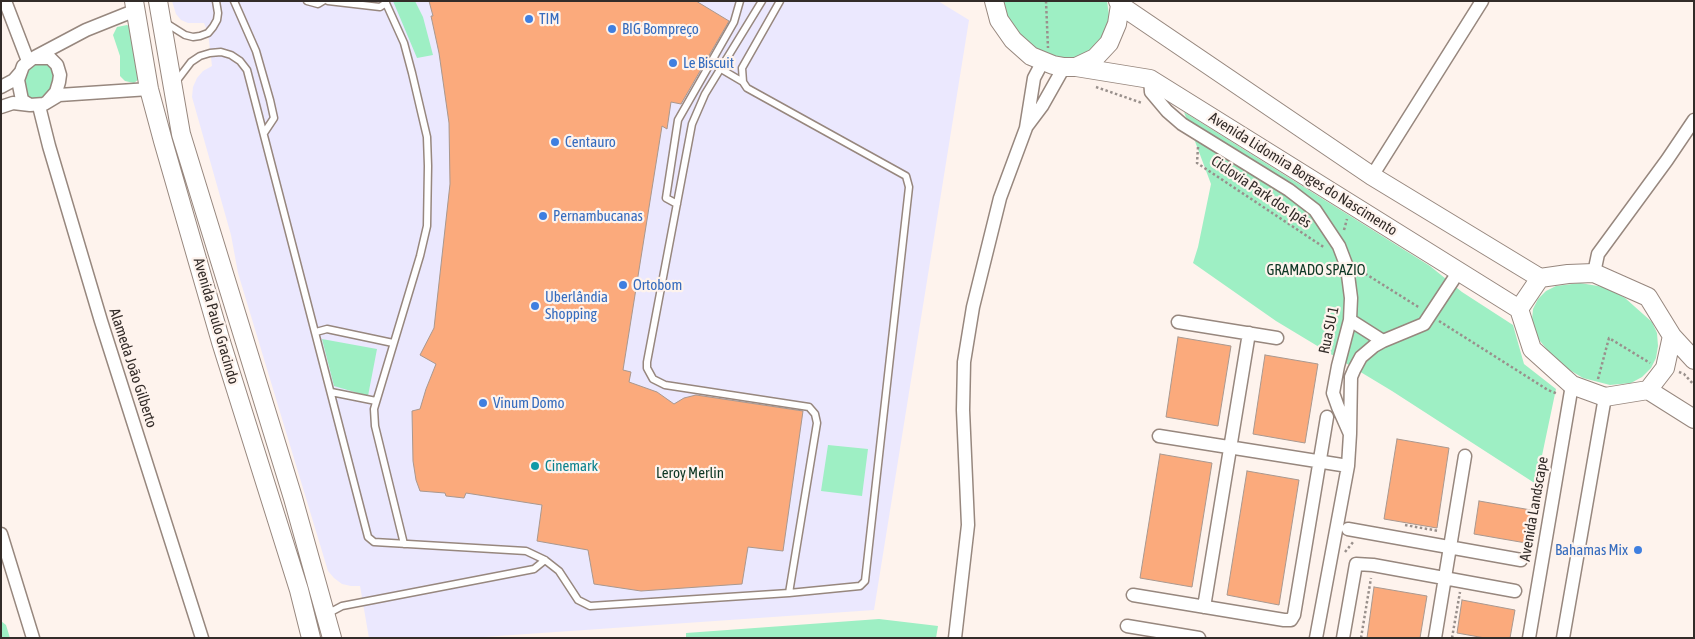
<!DOCTYPE html>
<html>
<head>
<meta charset="utf-8">
<style>
  body { margin:0 }
  #map { position:relative; width:1695px; height:639px; overflow:hidden; background:#fef3ed; font-family:"Asap Condensed",sans-serif }
  canvas { display:block }
  .frame { position:absolute; inset:0; border:2px solid #332c29; pointer-events:none }
</style>
</head>
<body>
<div id="map">
<canvas width="1695" height="639"></canvas>
<div class="frame"></div>
</div>
<script>
const ctx = document.querySelector('canvas').getContext('2d');
ctx.lineJoin = 'round';
function paint(path, color) {
  ctx.fillStyle = color;
  ctx.fill(path, 'evenodd');
}
function toPath(rows) {
  const path = new Path2D();
  for (const r of rows) {
    path.moveTo(r[0], r[1]);
    for (let i = 2; i < r.length; i += 2) path.lineTo(r[i], r[i + 1]);
  }
  return path;
}
function stroke(path, color, width, dash) {
  ctx.strokeStyle = color;
  ctx.lineWidth = width;
  ctx.lineCap = dash ? 'butt' : 'round';
  ctx.setLineDash(dash || []);
  ctx.stroke(path);
}
function label(font, color, halo, rows, align = 'center') {
  ctx.font = font + ' "Asap Condensed",sans-serif';
  ctx.lineWidth = 4.5;
  ctx.setLineDash([]);
  ctx.textBaseline = 'middle';
  ctx.strokeStyle = halo;
  ctx.fillStyle = color;
  for (const [text, x, y, turn = 0] of rows) {
    ctx.save();
    ctx.translate(x, y);
    ctx.rotate((+turn || 0) * Math.PI / 180);
    ctx.textAlign = isNaN(turn) ? turn : align;
    if (halo) ctx.strokeText(text, 0, 0);
    ctx.fillText(text, 0, 0);
    ctx.restore();
  }
}
paint(toPath([
  [172,1,938,1,969,20,874,610,469,638,369,638,360,586,351,586,342,584,334,578,328,571,238,273,231,235,192,97,193,87,197,78,203,71,212,66,208,33,204,23,188,23,181,20,176,14]
]), '#ebe8fe');
paint(toPath([
  [393,1,415,1,423,17,433,55,417,58],
  [1002,1,1107,1,1110,22,1103,39,1091,52,1075,59,1055,57,1035,49,1018,35,1006,16],
  [127,25,131,27,139,79,134,83,125,81,120,76,120,56,113,35,117,27],
  [40,63,49,64,52,67,55,76,49,92,38,100,27,98,23,85,28,71,36,64],
  [1184,112,1430,266,1462,292,1513,325,1524,364,1556,389,1536,484,1392,391,1276,321,1193,263,1198,247,1211,184],
  [1580,283,1604,287,1625,298,1652,322,1657,333,1658,346,1656,358,1651,368,1642,377,1631,383,1610,385,1583,378,1558,363,1540,341,1534,332,1532,320,1533,309,1538,299,1546,291,1556,286],
  [322,339,377,349,368,396,334,386],
  [828,445,868,449,862,496,821,491],
  [879,619,938,626,936,638,686,638,686,633],
  [1,621,6,625,10,638,1,638]
]), '#9eefc4');
const building = toPath([
  [429,1,696,1,729,21,681,104,671,102,667,129,662,126,623,370,631,372,629,382,657,392,674,404,684,398,696,395,803,411,783,551,748,547,742,584,641,591,594,584,588,550,537,541,542,505,466,493,464,498,446,496,445,493,420,491,416,480,413,461,412,411,420,409,426,389,436,364,420,355,434,328,450,184,449,123,439,53,431,16,433,16,429,1],
  [1178,337,1231,346,1218,426,1166,417,1178,337],
  [1265,355,1318,364,1305,443,1253,434,1265,355],
  [1397,439,1449,448,1437,528,1384,519,1397,439],
  [1160,454,1212,463,1192,587,1140,578,1160,454],
  [1247,471,1299,480,1279,605,1227,595,1247,471],
  [1479,501,1531,510,1526,543,1474,534,1479,501],
  [1374,587,1427,596,1420,638,1367,638,1374,587],
  [1462,600,1515,610,1510,638,1485,638,1457,633,1462,600]
]);
paint(building, '#fbaa7c');
stroke(building, '#a9988f', 1);
const lane = toPath([
  [234,1,256,51,270,100,274,118,264,133],
  [307,1,318,4,323,1],
  [328,1,380,7,386,3],
  [385,1,404,43,412,73,427,137,428,166,427,226,420,256,374,409,375,426,404,544],
  [762,1,705,94,692,124,647,362,647,368,653,379,665,385,809,407,815,414,817,423,789,593],
  [166,23,185,35,193,37,200,36,208,33,213,27,217,20,218,13,216,1],
  [721,69,743,82],
  [175,83,191,62,200,56,210,53,221,52,231,55,240,61,247,70,368,537,374,542,526,551,545,560,559,571,578,600,590,606,789,593,860,586,865,581,909,187,906,176,747,88,743,82,742,68,780,1],
  [677,204,666,198,678,120,734,22,740,1],
  [316,332,327,329,393,343],
  [331,392,376,401],
  [327,614,342,606,534,569,545,560]
]);
const street = toPath([
  [5,1,28,61],
  [35,57,86,30,136,10],
  [1150,79,1151,92,1167,111,1182,124,1289,190,1315,210,1339,246,1347,267,1351,298,1350,320,1338,366,1333,393,1338,407,1350,434,1351,377,1354,370,1361,357,1374,346,1383,341,1424,324,1459,271],
  [1,87,14,80,20,73],
  [48,101,56,92,59,82,60,75,57,65,50,58,33,58,23,66,18,80,22,100,30,105,44,104,59,95,149,89],
  [39,106,49,146,101,321,202,638],
  [1,107,13,103,30,105],
  [1027,126,1042,106,1064,67],
  [1372,176,1482,1],
  [1594,273,1598,254,1667,160,1694,120],
  [1350,320,1383,341],
  [1178,322,1277,338],
  [1159,436,1348,466],
  [1348,529,1521,560],
  [1,534,33,638],
  [1133,595,1284,620,1291,620,1294,615,1327,417],
  [1204,607,1249,333],
  [1127,626,1199,638],
  [955,638,968,525,963,410,964,362,973,307,1000,198,1026,128,1034,78,1043,61],
  [1316,638,1348,466,1350,434],
  [1343,638,1356,564,1373,565,1515,591],
  [1435,638,1465,456],
  [1529,638,1572,385],
  [1563,638,1605,397]
]);
const secondary = toPath([
  [134,1,149,89,163,141,221,342,299,590,311,638],
  [158,1,181,134,293,498,332,638],
  [994,1,999,20,1013,40,1031,56,1053,65,1064,67,1076,67,1095,58,1109,43,1117,24,1120,5,1118,1],
  [1120,5,1372,176,1540,278],
  [1076,67,1150,79,1519,309],
  [1594,273,1648,297,1672,336,1665,368,1648,390,1605,397,1572,385,1532,349,1519,309,1540,278,1568,274,1594,273],
  [1672,336,1694,360],
  [1648,390,1694,419]
]);
stroke(lane, '#97877e', 9);
stroke(street, '#97877e', 15);
stroke(secondary, '#97877e', 20);
stroke(toPath([
  [1046,1,1048,48],
  [1096,87,1142,103],
  [1198,147,1197,163,1325,248],
  [1344,230,1347,219],
  [1361,271,1420,308],
  [1439,321,1548,390,1558,394],
  [1679,372,1684,374,1694,385],
  [1598,379,1609,338,1650,363],
  [1405,525,1439,531],
  [1345,552,1354,541],
  [1361,638,1371,578],
  [1452,638,1460,592]
]), '#99908c', 2.5, [2.5, 2.5]);
stroke(lane, '#fff', 6);
stroke(street, '#fff', 12);
stroke(secondary, '#fff', 18);
for (const [x, y, r, color] of [
  [529,19,5,"#3f7fe0"],
  [612,29,5,"#3f7fe0"],
  [673,63,5,"#3f7fe0"],
  [555,142,5,"#3f7fe0"],
  [543,216,5,"#3f7fe0"],
  [623,285,5,"#3f7fe0"],
  [535,306,5,"#3f7fe0"],
  [483,403,5,"#3f7fe0"],
  [535,466,5,"#0f9aa8"],
  [1638,550,5,"#3f7fe0"]
]) {
  const dot = new Path2D();
  dot.arc(x, y, r, 0, 2 * Math.PI);
  ctx.fillStyle = color;
  ctx.fill(dot);
  stroke(dot, '#fef3ed', 2);
}
label('15px', '#366cbe', '#fef3ed', [
  ["TIM",539,19],
  ["BIG Bompreço",622,29],
  ["Le Biscuit",683,63],
  ["Centauro",565,142],
  ["Pernambucanas",553,216],
  ["Ortobom",633,285],
  ["Uberlândia",545,297],
  ["Shopping",545,314],
  ["Vinum Domo",493,403],
  ["Bahamas Mix",1628,550,"right"]
], 'left');
label('15px', '#332c29', '#fef3ed', [
  ["Avenida Lidomira Borges do Nascimento",1303,174,32],
  ["Ciclovia Park dos Ipês",1261,192,34],
  ["Avenida Paulo Gracindo",216,321,74],
  ["Rua SU 1",1329,330,-78],
  ["Alameda João Gilberto",133,368,72],
  ["Avenida Landscape",1534,509,-80]
]);
label('15px', '#0d3724', '#fef3ed', [
  ["GRAMADO SPAZIO",1316,270],
  ["Leroy Merlin",690,473]
]);
label('15px', '#0d838f', '#fef3ed', [
  ["Cinemark",545,466]
], 'left');
</script>
</body>
</html>
